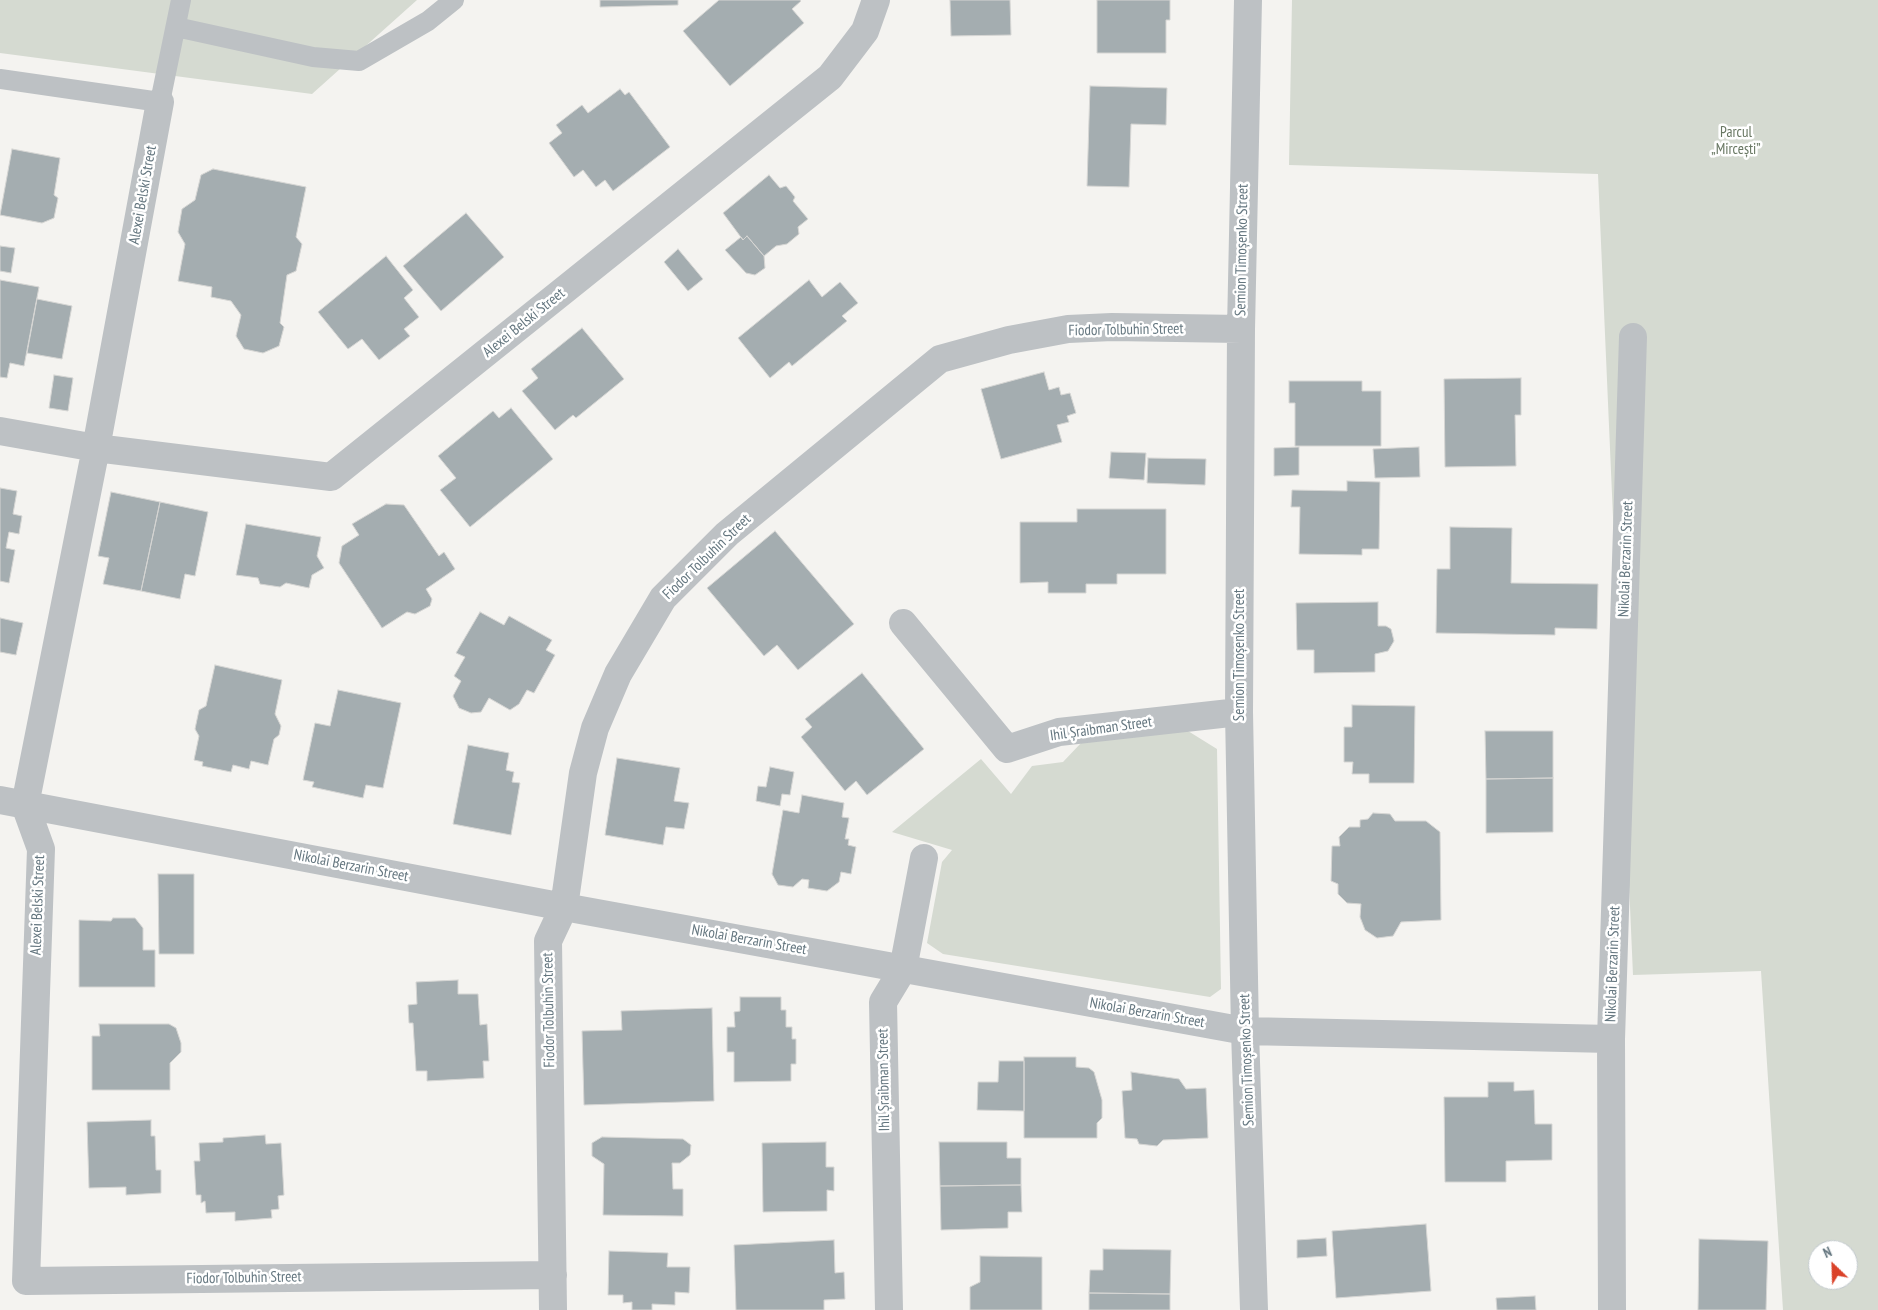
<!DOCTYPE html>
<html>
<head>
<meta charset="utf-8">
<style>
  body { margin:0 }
  #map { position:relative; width:1878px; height:1310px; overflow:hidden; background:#f4f3f0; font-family:"PT Sans Narrow",sans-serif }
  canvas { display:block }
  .north { position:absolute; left:1808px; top:1240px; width:50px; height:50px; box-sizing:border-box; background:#fff; border:1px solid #c1c8cc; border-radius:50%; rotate:336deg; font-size:14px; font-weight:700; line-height:20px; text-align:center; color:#64767f }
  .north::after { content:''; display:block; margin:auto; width:18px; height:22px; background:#da4229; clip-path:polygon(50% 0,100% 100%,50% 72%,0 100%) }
</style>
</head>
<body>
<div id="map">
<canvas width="1878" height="1310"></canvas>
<div class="north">N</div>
</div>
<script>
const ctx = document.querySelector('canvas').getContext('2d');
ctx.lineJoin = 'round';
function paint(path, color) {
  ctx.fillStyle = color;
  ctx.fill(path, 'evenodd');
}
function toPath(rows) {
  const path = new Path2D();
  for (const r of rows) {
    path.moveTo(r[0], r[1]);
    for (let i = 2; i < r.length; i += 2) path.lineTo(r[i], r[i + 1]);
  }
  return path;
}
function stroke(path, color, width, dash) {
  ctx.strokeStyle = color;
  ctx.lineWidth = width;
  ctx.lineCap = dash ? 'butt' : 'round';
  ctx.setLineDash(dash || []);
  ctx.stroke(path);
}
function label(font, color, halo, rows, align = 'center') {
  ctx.font = font + ' "PT Sans Narrow",sans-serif';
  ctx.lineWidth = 5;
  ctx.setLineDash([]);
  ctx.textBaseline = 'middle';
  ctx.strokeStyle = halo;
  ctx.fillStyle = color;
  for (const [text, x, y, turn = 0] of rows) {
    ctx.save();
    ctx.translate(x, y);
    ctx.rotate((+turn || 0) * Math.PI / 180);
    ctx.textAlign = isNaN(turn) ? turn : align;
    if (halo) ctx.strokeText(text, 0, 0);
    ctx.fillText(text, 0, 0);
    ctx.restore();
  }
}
paint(toPath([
  [0,0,417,0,312,94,0,53],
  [1292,0,1878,0,1878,1310,1783,1310,1761,971,1633,975,1598,174,1289,165],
  [1818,1250,1848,1250,1848,1280,1818,1280],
  [1188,731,1217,749,1221,989,1210,997,943,954,927,943,942,862,952,850,892,832,981,759,1011,794,1032,766,1063,762,1081,743]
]), '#d5dad1');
const building = toPath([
  [600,0,678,0,678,5,600,7,600,0],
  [719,0,800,0,801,1,792,9,804,23,730,86,683,31,719,0],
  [950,0,1010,0,1011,35,951,36,950,0],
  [1097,0,1170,0,1170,20,1166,20,1166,53,1097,53,1097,0],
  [1090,86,1167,88,1166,125,1131,124,1129,187,1087,186,1090,86],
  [620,89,625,95,629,92,670,147,613,191,605,180,596,187,583,170,574,177,549,143,562,133,556,125,582,105,588,113,620,89],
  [12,149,60,158,54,195,58,198,54,218,42,223,0,215,12,149],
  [213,169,306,187,296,237,302,244,296,271,287,275,280,323,284,327,279,346,263,353,244,349,236,336,241,315,231,301,211,297,212,287,178,281,185,244,178,232,182,209,195,200,201,175,213,169],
  [769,175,780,188,786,186,795,197,793,201,808,219,798,227,799,234,787,244,776,246,764,256,747,236,743,240,723,213,769,175],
  [466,213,504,257,441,311,403,266,466,213],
  [747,236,764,256,765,268,755,275,746,273,725,250,741,237,743,240,747,236],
  [0,246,15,248,11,273,0,271,0,246],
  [678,249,703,279,688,291,664,262,678,249],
  [386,256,413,290,404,298,419,317,404,329,410,336,379,360,362,339,348,349,318,312,386,256],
  [0,280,39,287,24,366,10,363,7,378,0,377,0,280],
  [809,280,822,297,840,282,858,303,842,316,847,321,792,366,789,362,770,378,738,338,809,280],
  [37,299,72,306,62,359,27,353,37,299],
  [582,328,624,379,576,418,573,415,555,430,522,391,538,378,531,369,582,328],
  [1044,372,1049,390,1059,387,1061,395,1070,393,1076,413,1067,416,1069,422,1057,425,1062,442,1001,459,981,389,1044,372],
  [54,375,73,378,68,411,49,408,54,375],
  [1521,378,1521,415,1515,415,1516,466,1445,467,1444,379,1521,378],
  [1289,381,1362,381,1362,391,1381,391,1381,446,1295,446,1295,403,1289,403,1289,381],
  [511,408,553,459,470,527,440,490,456,478,438,456,493,411,499,418,511,408],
  [1299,447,1299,475,1274,476,1274,448,1299,447],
  [1419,447,1420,477,1375,478,1373,449,1419,447],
  [1111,452,1146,453,1144,480,1109,478,1111,452],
  [1148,458,1206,459,1205,485,1147,483,1148,458],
  [1347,481,1380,482,1379,549,1362,549,1362,555,1299,554,1300,507,1291,507,1292,490,1347,491,1347,481],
  [0,488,17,491,13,514,22,516,19,534,9,532,6,548,15,550,9,583,0,581,0,488],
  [111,492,160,502,141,591,103,584,109,558,98,556,111,492],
  [160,502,208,512,195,576,185,574,180,599,141,591,160,502],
  [386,504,404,505,439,556,444,552,455,569,426,589,432,599,430,606,415,614,407,612,382,628,339,563,342,546,359,535,352,524,386,504],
  [1077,509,1166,509,1166,574,1117,574,1117,584,1086,584,1086,593,1048,593,1048,582,1020,583,1020,522,1077,522,1077,509],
  [246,524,321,537,317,556,324,568,312,575,309,588,286,583,280,587,260,584,258,578,236,575,246,524],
  [1450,527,1512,528,1511,583,1598,584,1597,629,1555,628,1555,635,1436,633,1437,569,1450,569,1450,527],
  [775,531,854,624,798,670,777,645,764,656,707,588,775,531],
  [1378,602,1378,626,1386,626,1391,629,1394,641,1388,651,1375,654,1375,672,1314,673,1314,650,1297,650,1296,603,1378,602],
  [480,612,504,625,509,616,552,640,546,650,555,655,534,693,527,690,519,704,510,710,489,698,481,712,471,713,459,708,453,696,461,681,454,676,465,657,456,653,480,612],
  [0,618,23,623,16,655,0,652,0,618],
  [215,665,282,680,275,714,281,726,279,735,274,739,268,765,251,761,249,769,233,765,231,772,202,766,203,762,194,760,199,736,195,729,199,710,206,706,215,665],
  [862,673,924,749,867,795,856,781,845,791,801,737,812,727,805,719,862,673],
  [338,690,401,703,383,788,366,785,363,798,312,787,314,782,303,780,315,723,330,726,338,690],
  [1352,705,1415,706,1414,783,1369,783,1369,774,1352,774,1353,762,1344,762,1344,727,1352,727,1352,705],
  [1485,731,1553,731,1553,778,1486,779,1485,731],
  [468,745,509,753,506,770,514,772,512,782,520,783,511,835,453,824,468,745],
  [617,758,680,768,674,801,689,803,684,829,666,827,663,845,605,835,617,758],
  [770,767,794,772,790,795,782,794,780,806,756,801,758,786,766,787,770,767],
  [1553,778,1553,832,1486,833,1486,779,1553,778],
  [802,795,844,803,842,817,849,818,845,839,849,839,848,845,856,847,851,874,841,872,839,882,827,891,808,888,809,880,802,879,793,887,778,885,772,874,783,810,799,813,802,795],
  [1373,813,1390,814,1395,821,1426,821,1440,832,1441,920,1401,922,1393,936,1377,938,1365,930,1360,917,1361,904,1347,903,1338,894,1338,884,1331,881,1332,846,1340,846,1339,837,1349,827,1360,827,1360,820,1368,819,1373,813],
  [158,874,194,874,194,954,159,954,158,874],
  [113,918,135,918,143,928,143,950,155,950,155,987,79,987,79,920,111,921,113,918],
  [458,980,458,994,478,994,480,1025,487,1024,489,1061,483,1061,484,1078,427,1081,427,1071,416,1071,413,1023,409,1023,408,1005,417,1004,416,982,458,980],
  [740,997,781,997,781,1010,786,1010,786,1027,792,1027,792,1039,796,1039,796,1064,791,1064,791,1081,734,1082,734,1052,727,1052,727,1027,735,1027,734,1012,740,1011,740,997],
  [712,1008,714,1101,584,1105,582,1031,622,1030,621,1011,712,1008],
  [99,1024,169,1024,176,1028,181,1043,181,1052,170,1063,170,1090,92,1090,92,1036,100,1036,99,1024],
  [1024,1057,1076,1057,1076,1067,1089,1068,1094,1072,1102,1100,1102,1118,1097,1123,1097,1138,1024,1138,1024,1057],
  [999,1061,1024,1061,1024,1111,977,1110,978,1082,998,1082,999,1061],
  [1131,1072,1179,1079,1186,1089,1206,1088,1208,1138,1163,1140,1157,1146,1139,1144,1137,1139,1125,1138,1122,1091,1132,1090,1131,1072],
  [1488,1082,1514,1082,1514,1091,1534,1090,1535,1124,1552,1124,1552,1160,1506,1161,1506,1182,1445,1182,1444,1097,1488,1097,1488,1082],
  [151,1120,151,1136,155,1136,156,1170,161,1170,161,1193,126,1195,126,1187,89,1188,87,1122,151,1120],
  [265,1135,266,1144,281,1143,284,1195,278,1196,279,1209,271,1210,272,1218,235,1221,235,1212,206,1213,205,1201,201,1203,201,1195,196,1195,194,1161,200,1161,199,1143,223,1142,223,1138,265,1135],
  [602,1137,683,1139,691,1145,690,1155,680,1163,672,1163,673,1189,683,1189,683,1216,603,1215,604,1164,592,1156,592,1143,602,1137],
  [826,1142,826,1167,834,1167,834,1191,827,1190,827,1211,763,1212,762,1143,826,1142],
  [939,1142,1007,1142,1007,1158,1021,1158,1021,1185,940,1186,939,1142],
  [1021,1185,1022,1212,1008,1212,1008,1228,941,1230,940,1186,1021,1185],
  [1426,1224,1431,1291,1336,1298,1332,1231,1426,1224],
  [1326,1238,1327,1256,1297,1258,1297,1240,1326,1238],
  [1699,1239,1768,1241,1766,1310,1698,1310,1699,1239],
  [834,1240,835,1273,844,1272,845,1299,824,1300,824,1310,736,1310,734,1245,834,1240],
  [1103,1249,1171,1250,1170,1294,1089,1293,1090,1270,1103,1270,1103,1249],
  [609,1251,668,1253,667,1267,690,1267,689,1293,675,1292,675,1305,652,1304,652,1310,632,1310,632,1302,623,1303,623,1295,608,1295,609,1251],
  [980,1256,1042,1257,1042,1310,970,1310,970,1287,980,1282,980,1256],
  [1089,1293,1170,1294,1170,1310,1089,1310,1089,1293],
  [1535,1296,1536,1310,1497,1310,1496,1298,1535,1296]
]);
paint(building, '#a4adb0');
stroke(building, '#d5d5d3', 1);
stroke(toPath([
  [176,27,313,57,359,61,428,21,454,0],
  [0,79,160,102,181,0]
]), '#bdc1c4', 20);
stroke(toPath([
  [1248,0,1241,329,1239,712,1245,1031,1254,1310],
  [160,102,96,448,25,805,41,849,26,1281,553,1275],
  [0,431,96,448,331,477,830,77,865,31,876,0],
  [903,623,1007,749,1059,732,1239,712],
  [0,800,564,907,1245,1031,1611,1039],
  [553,1310,548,941,564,907,583,773,595,728,618,674,663,598,727,534,940,359,1009,340,1068,329,1112,327,1241,329],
  [889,1310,883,1002,903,969,924,858],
  [1612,1310,1611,1039,1633,337]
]), '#bdc1c4', 28);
label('15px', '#687762', '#fff', [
  ["Parcul",1736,133],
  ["„Mircești”",1736,150]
]);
label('15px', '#64767f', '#fff', [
  ["Alexei Belski Street",143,195,-80],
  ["Semion Timoșenko Street",1242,250,-89],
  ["Alexei Belski Street",524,323,-39],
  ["Fiodor Tolbuhin Street",1126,330,-1],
  ["Fiodor Tolbuhin Street",707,557,-44],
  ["Nikolai Berzarin Street",1626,559,-88],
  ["Semion Timoșenko Street",1240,655,-90],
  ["Ihil Șraibman Street",1101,729,-8],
  ["Nikolai Berzarin Street",351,866,11],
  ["Alexei Belski Street",38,905,-88],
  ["Nikolai Berzarin Street",749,940,10],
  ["Nikolai Berzarin Street",1613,964,-88],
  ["Fiodor Tolbuhin Street",549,1010,-91],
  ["Nikolai Berzarin Street",1147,1013,10],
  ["Semion Timoșenko Street",1247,1060,-92],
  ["Ihil Șraibman Street",884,1080,-91],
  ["Fiodor Tolbuhin Street",244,1278,-1]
]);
</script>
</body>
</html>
